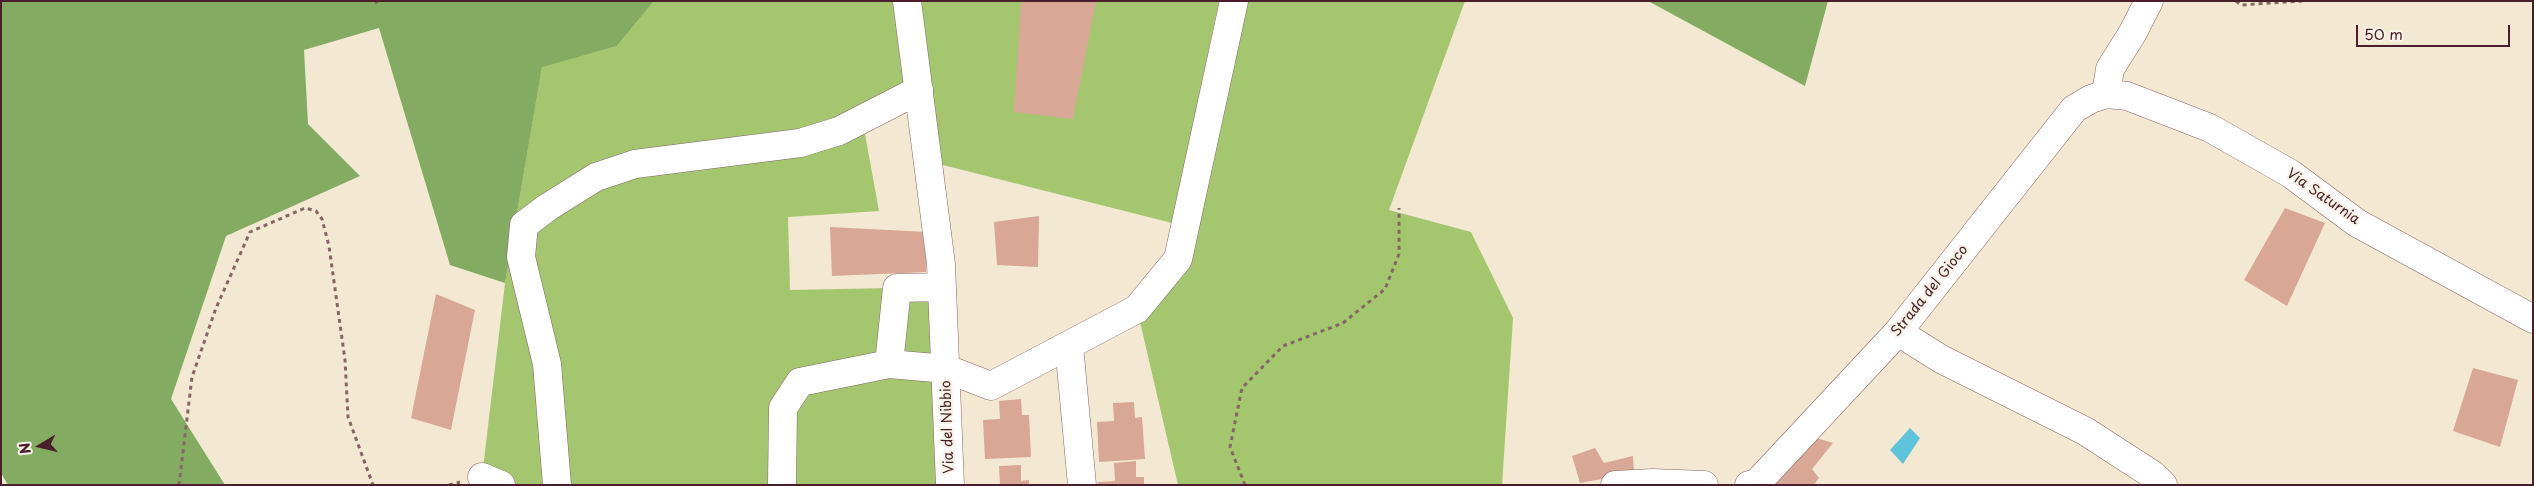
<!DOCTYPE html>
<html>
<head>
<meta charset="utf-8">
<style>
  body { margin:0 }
  #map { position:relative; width:2534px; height:486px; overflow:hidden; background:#f3e8d1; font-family:"Playpen Sans",sans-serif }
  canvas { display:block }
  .frame { position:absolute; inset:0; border:2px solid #4a1f2b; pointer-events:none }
  .north { position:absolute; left:15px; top:421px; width:50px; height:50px; -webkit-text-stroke:4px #f7f3e8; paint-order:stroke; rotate:261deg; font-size:14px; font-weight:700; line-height:20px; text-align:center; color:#4a1f2b }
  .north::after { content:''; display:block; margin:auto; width:18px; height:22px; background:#4a1f2b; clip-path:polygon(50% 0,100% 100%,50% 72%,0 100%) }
  .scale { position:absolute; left:2356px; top:25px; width:154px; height:22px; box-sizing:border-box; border:2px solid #4a1f2b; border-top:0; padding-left:6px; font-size:15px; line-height:18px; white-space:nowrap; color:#4a1f2b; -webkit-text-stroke:4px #f7f3e8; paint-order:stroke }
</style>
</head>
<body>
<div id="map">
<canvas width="2534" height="486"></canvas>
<div class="frame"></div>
<div class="north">N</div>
<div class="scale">50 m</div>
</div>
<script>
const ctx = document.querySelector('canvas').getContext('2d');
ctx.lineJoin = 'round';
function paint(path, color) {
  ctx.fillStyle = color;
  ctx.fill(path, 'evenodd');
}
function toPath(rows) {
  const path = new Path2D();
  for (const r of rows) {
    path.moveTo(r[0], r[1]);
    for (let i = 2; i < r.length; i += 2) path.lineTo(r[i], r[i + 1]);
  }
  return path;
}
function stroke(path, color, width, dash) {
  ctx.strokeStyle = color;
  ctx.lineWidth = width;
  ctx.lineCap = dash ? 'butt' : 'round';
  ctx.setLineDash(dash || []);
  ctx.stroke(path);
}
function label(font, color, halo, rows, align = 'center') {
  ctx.font = font + ' "Playpen Sans",sans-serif';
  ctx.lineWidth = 4.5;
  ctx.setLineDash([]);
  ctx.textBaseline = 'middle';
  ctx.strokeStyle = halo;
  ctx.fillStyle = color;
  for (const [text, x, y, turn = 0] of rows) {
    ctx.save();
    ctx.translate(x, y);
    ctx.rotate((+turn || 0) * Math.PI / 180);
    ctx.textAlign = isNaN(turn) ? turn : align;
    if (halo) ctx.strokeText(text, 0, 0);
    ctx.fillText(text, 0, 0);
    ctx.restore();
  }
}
paint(toPath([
  [654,1,895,1,906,82,865,134,879,211,788,217,790,290,942,287,949,485,486,485,482,477,505,283,542,66,617,46],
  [912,1,1219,1,1172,223,939,164],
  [1234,1,1465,1,1389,210,1471,232,1513,318,1502,485,1178,485,1137,309,1178,259]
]), '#a4c66f');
paint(toPath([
  [1,1,654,1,617,46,542,67,505,283,450,265,379,28,304,50,308,124,360,176,226,236,171,399,225,485,8,485,1,473],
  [1648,1,1828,1,1805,86]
]), '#83ab62');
paint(toPath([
  [1910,428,1920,438,1903,464,1890,450]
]), '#5ec4db');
paint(toPath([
  [1021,1,1096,1,1073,119,1014,112],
  [2285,208,2325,223,2287,306,2244,280],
  [1039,216,1038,267,997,265,994,222],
  [830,227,927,232,926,272,832,276],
  [436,294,475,310,451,430,411,418],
  [2473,368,2518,380,2500,447,2453,431],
  [1021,399,1022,415,1029,415,1031,457,985,459,983,420,1000,419,999,401],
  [1134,402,1135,418,1142,417,1145,459,1099,462,1097,422,1114,421,1113,403],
  [1813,437,1833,443,1812,469,1819,478,1814,485,1773,485],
  [1595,448,1604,463,1633,456,1634,473,1580,483,1572,456],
  [1136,461,1136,477,1144,477,1144,485,1098,485,1098,482,1115,481,1114,463],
  [1021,465,1021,481,1029,480,1029,485,1000,485,999,466]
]), '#d8a795');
const minor = toPath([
  [907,1,941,264,950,485],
  [2106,94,2110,69,2132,34,2149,1],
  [1898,332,1941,359,2085,431,2153,475,2163,485],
  [1069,345,1082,485],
  [889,364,897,288,942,287],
  [482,477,501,485],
  [557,485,547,364,521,257,524,225,548,207,596,177,635,164,800,143,839,131,919,90],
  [782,485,783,408,800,382,889,364,947,369,991,386,1137,309,1178,259,1234,1],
  [1615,485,1653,483,1704,485],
  [1749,485,1757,483,1898,332,2074,109,2091,99,2106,94,2127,96,2210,128,2291,174,2357,223,2533,319]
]);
stroke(minor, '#856565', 29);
stroke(toPath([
  [2236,1,2241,5,2302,1],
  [375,3,378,1],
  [179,485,192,377,216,308,250,232,305,208,316,211,322,219,329,246,345,360,348,417,373,485],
  [449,485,460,482],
  [1245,485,1230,447,1242,388,1283,346,1343,323,1385,289,1399,254,1399,208]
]), '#856565', 3, [4, 4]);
stroke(minor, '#fff', 28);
label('14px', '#4a1f2b', '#f7f3e8', [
  ["Via Saturnia",2323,197,35],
  ["Strada del Gioco",1930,291,-51],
  ["Via del Nibbio",948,427,-92]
]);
</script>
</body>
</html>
